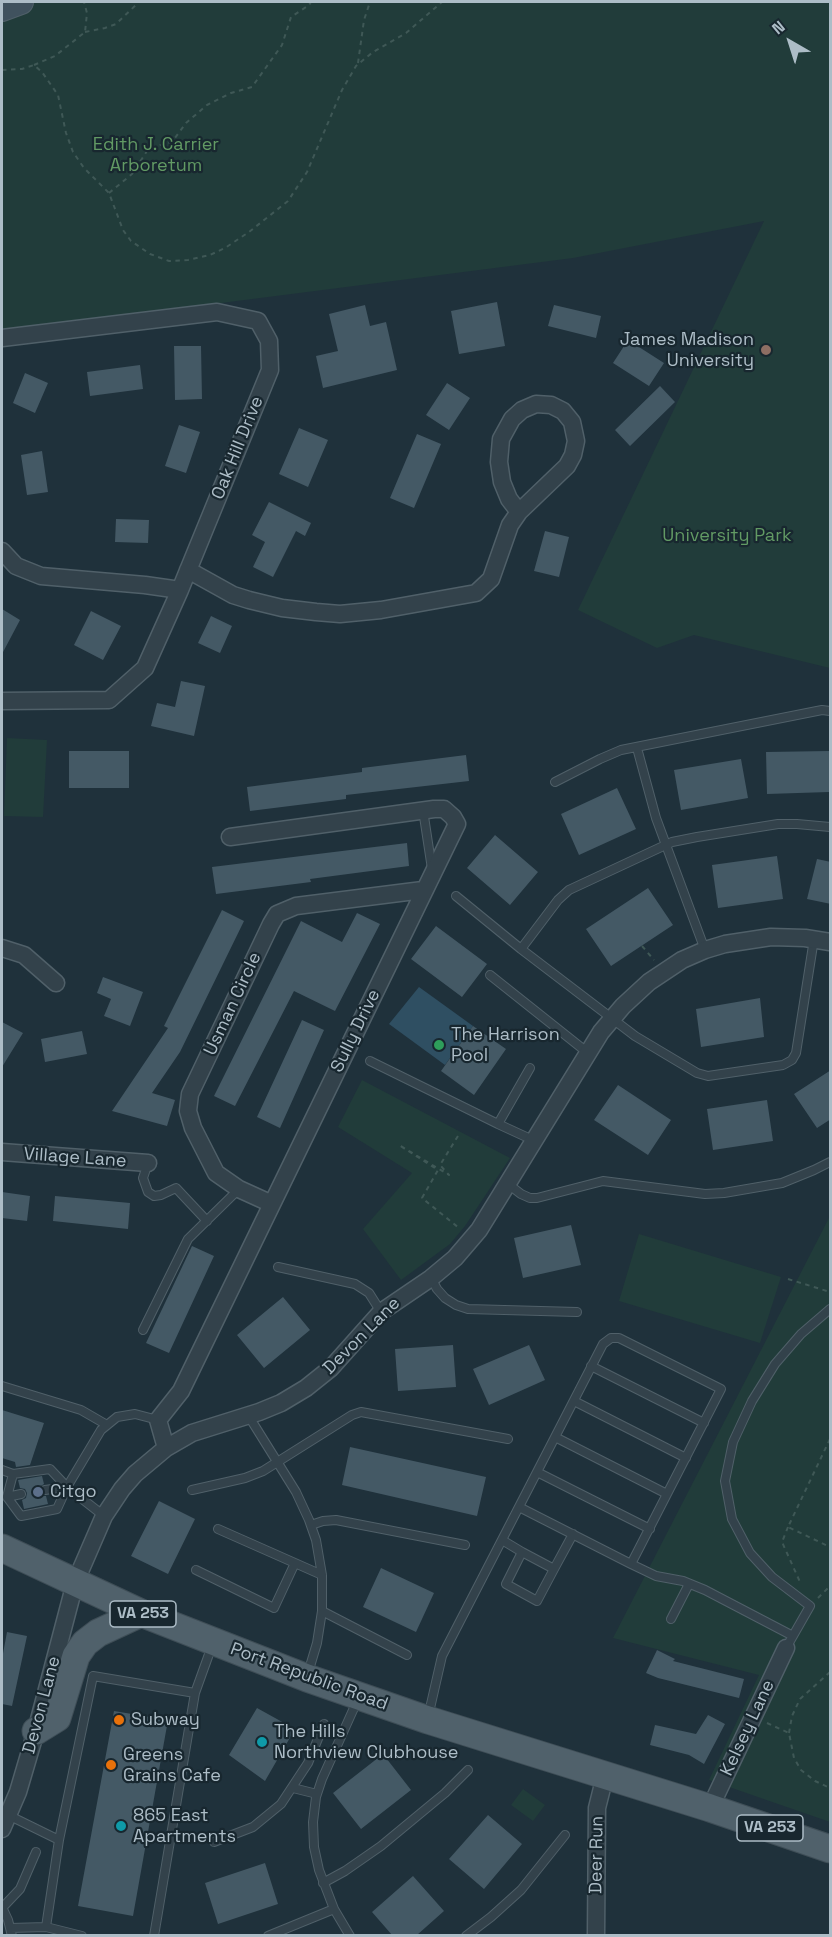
<!DOCTYPE html>
<html>
<head>
<meta charset="utf-8">
<style>
  body { margin:0 }
  #map { position:relative; width:832px; height:1937px; overflow:hidden; background:#1f313b; font-family:"Space Grotesk",sans-serif }
  canvas { display:block }
  .frame { position:absolute; inset:0; border:3px solid #adbdc7; pointer-events:none }
  .north { position:absolute; left:760px; top:12px; width:60px; height:60px; -webkit-text-stroke:4px #18272f; paint-order:stroke; rotate:321deg; font-size:16px; font-weight:700; line-height:24px; text-align:center; color:#adbdc7 }
  .north::after { content:''; display:block; margin:auto; width:21px; height:27px; background:#adbdc7; clip-path:polygon(50% 0,100% 100%,50% 72%,0 100%) }
</style>
</head>
<body>
<div id="map">
<canvas width="832" height="1937"></canvas>
<div class="frame"></div>
<div class="north">N</div>
</div>
<script>
const ctx = document.querySelector('canvas').getContext('2d');
ctx.lineJoin = 'round';
function paint(path, color) {
  ctx.fillStyle = color;
  ctx.fill(path, 'evenodd');
}
function toPath(rows) {
  const path = new Path2D();
  for (const r of rows) {
    path.moveTo(r[0], r[1]);
    for (let i = 2; i < r.length; i += 2) path.lineTo(r[i], r[i + 1]);
  }
  return path;
}
function stroke(path, color, width, dash) {
  ctx.strokeStyle = color;
  ctx.lineWidth = width;
  ctx.lineCap = dash ? 'butt' : 'round';
  ctx.setLineDash(dash || []);
  ctx.stroke(path);
}
function label(font, color, halo, rows, align = 'center') {
  ctx.font = font + ' "Space Grotesk",sans-serif';
  ctx.lineWidth = 4.5;
  ctx.setLineDash([]);
  ctx.textBaseline = 'middle';
  ctx.strokeStyle = halo;
  ctx.fillStyle = color;
  for (const [text, x, y, turn = 0] of rows) {
    ctx.save();
    ctx.translate(x, y);
    ctx.rotate((+turn || 0) * Math.PI / 180);
    ctx.textAlign = isNaN(turn) ? turn : align;
    if (halo) ctx.strokeText(text, 0, 0);
    ctx.fillText(text, 0, 0);
    ctx.restore();
  }
}
paint(toPath([
  [21,2,830,2,830,668,694,635,657,648,578,610,764,221,573,258,2,331,2,9],
  [7,738,47,740,43,817,4,816],
  [362,1080,510,1158,465,1226,450,1244,401,1280,363,1229,412,1173,338,1127],
  [830,1216,830,1822,709,1780,759,1675,613,1638],
  [639,1234,781,1277,760,1343,619,1301],
  [523,1789,545,1805,533,1821,511,1805]
]), '#213c3a');
paint(toPath([
  [419,987,473,1026,445,1065,389,1024]
]), '#2f4f62');
paint(toPath([
  [497,302,505,346,459,354,451,311],
  [365,305,370,326,386,322,397,370,323,388,316,356,338,351,329,314],
  [554,305,601,316,596,338,548,326],
  [628,340,664,363,649,386,613,363],
  [174,346,201,346,202,399,175,400],
  [140,365,143,389,90,396,87,372],
  [25,373,48,383,35,413,13,403],
  [447,383,470,398,449,430,426,415],
  [660,386,675,402,630,446,615,430],
  [179,425,200,432,186,473,165,466],
  [299,428,328,440,308,487,279,474],
  [417,434,441,444,414,508,390,498],
  [42,451,48,492,27,495,21,455],
  [269,502,311,523,305,536,296,531,273,577,253,567,265,542,252,535],
  [116,519,149,520,148,543,115,542],
  [545,531,569,537,559,577,534,571],
  [2,609,20,620,2,654],
  [91,611,121,626,103,660,74,645],
  [211,616,232,626,220,653,198,643],
  [181,681,205,686,194,736,151,726,157,703,175,707],
  [69,751,129,751,129,788,69,788],
  [829,751,829,792,767,794,766,752],
  [466,755,469,781,346,795,346,799,250,811,247,787,362,772,362,768],
  [741,759,748,798,681,810,674,770],
  [617,788,636,829,579,855,561,814],
  [495,835,538,872,510,905,467,868],
  [407,843,409,866,310,879,311,882,216,894,212,867],
  [777,856,783,899,718,908,712,865],
  [817,859,831,862,831,904,807,899],
  [648,888,673,925,611,966,586,929],
  [222,910,244,921,180,1052,152,1093,175,1100,167,1126,112,1111,168,1028,164,1026],
  [357,913,380,924,335,1011,294,991,235,1106,214,1096,301,921,342,942],
  [436,926,487,964,462,997,411,959],
  [103,977,143,992,130,1026,104,1016,111,999,97,993],
  [760,998,764,1037,701,1047,696,1009],
  [302,1020,324,1030,280,1128,257,1117],
  [2,1022,23,1033,2,1067],
  [473,1026,506,1049,474,1095,441,1071],
  [82,1031,87,1054,45,1062,41,1039],
  [831,1070,831,1119,817,1128,794,1094],
  [618,1085,671,1120,648,1155,594,1120],
  [767,1100,773,1141,713,1150,707,1109],
  [2,1192,30,1196,27,1221,2,1218],
  [55,1196,130,1203,128,1229,53,1221],
  [571,1225,581,1265,523,1278,514,1238],
  [192,1246,214,1256,169,1353,146,1343],
  [283,1297,310,1330,264,1368,237,1335],
  [453,1345,456,1387,398,1391,395,1349],
  [529,1345,545,1380,489,1405,473,1369],
  [2,1410,44,1423,30,1465,16,1467,15,1462,2,1458],
  [350,1447,486,1477,477,1516,342,1485],
  [42,1476,44,1484,39,1487,39,1491,42,1496,46,1496,48,1504,24,1509,22,1500,26,1498,27,1493,25,1489,20,1488,18,1480],
  [159,1501,195,1519,168,1574,131,1556],
  [381,1568,434,1593,416,1632,363,1607],
  [7,1632,27,1636,12,1706,2,1704,2,1659],
  [657,1650,675,1659,673,1661,744,1679,739,1698,658,1678,646,1673],
  [257,1708,295,1729,265,1781,229,1755],
  [114,1711,168,1720,133,1916,78,1906],
  [708,1715,725,1724,704,1764,689,1755,650,1745,655,1725,696,1734],
  [383,1754,411,1790,361,1829,333,1793],
  [488,1815,522,1844,484,1889,449,1859],
  [265,1863,278,1904,218,1924,205,1883],
  [413,1876,444,1911,417,1935,392,1935,372,1912]
]), '#445965');
const lane = toPath([
  [637,748,656,818,705,950],
  [555,782,600,759,621,750,822,710,830,711],
  [423,810,432,869],
  [456,896,521,949,635,1036,697,1073,708,1076,783,1065,792,1060,796,1053,814,939],
  [521,949,558,900,569,890,672,842,697,837,778,824,797,824,830,827],
  [490,975,588,1053],
  [370,1061,498,1124,535,1141],
  [498,1124,530,1068],
  [148,1163,143,1178,148,1192,154,1196,161,1195,176,1188,207,1221],
  [508,1184,521,1194,530,1198,537,1198,603,1181,705,1194,724,1193,782,1183,814,1170,830,1162],
  [278,1267,355,1284,369,1293,381,1312],
  [431,1278,437,1289,445,1298,456,1305,468,1309,577,1312],
  [143,1330,188,1239,239,1189],
  [591,1366,704,1423],
  [2,1386,81,1410,107,1425],
  [574,1401,686,1458],
  [248,1415,296,1492,309,1520,316,1540,322,1575,322,1611,317,1643,308,1673],
  [555,1437,667,1494],
  [2,1470,13,1474],
  [537,1472,650,1529],
  [45,1490,67,1487],
  [192,1490,245,1478,263,1471,352,1415,361,1412,508,1439],
  [7,1497,21,1494],
  [104,1516,67,1487,50,1469,13,1474,7,1497,21,1516,57,1509,67,1487,101,1430,117,1417,135,1414,158,1420],
  [311,1525,323,1521,336,1520,465,1545],
  [218,1529,322,1575],
  [502,1540,522,1552],
  [631,1564,656,1576,683,1581,705,1590,793,1636],
  [554,1569,522,1552,506,1584,537,1601,554,1569,573,1534],
  [196,1570,274,1608,295,1563],
  [322,1611,407,1655],
  [671,1619,689,1584],
  [786,1648,810,1606,772,1577,750,1553,732,1519,725,1481,733,1442,752,1401,775,1364,801,1334,830,1309],
  [428,1717,442,1656,603,1344,611,1338,619,1338,721,1389,631,1564,519,1507],
  [293,1788,317,1794],
  [8,1815,59,1840,46,1927,10,1928],
  [59,1840,93,1676,195,1693,213,1643],
  [214,1842,253,1827,281,1804,308,1763,324,1724],
  [323,1883,345,1871,381,1846,445,1793,468,1770],
  [2,1907,8,1920,12,1936],
  [2,1908,20,1889,36,1852],
  [46,1927,82,1936],
  [154,1936,195,1693],
  [268,1936,334,1909],
  [350,1936,334,1909,319,1870,314,1847,313,1822,316,1797,322,1779,358,1699],
  [466,1936,491,1917,521,1890,565,1835]
]);
const street = toPath([
  [2,338,217,312,258,321,269,341,270,370,180,590,145,668,109,700,2,701],
  [2,551,16,566,41,576,145,585,180,590],
  [188,570,233,595,249,600,282,608,316,612,340,614,381,610,476,593,491,579,510,525,519,512,567,466,573,455,576,441,572,422,563,411,551,405,536,404,522,410,512,419,501,439,499,462,502,482,509,499,519,512],
  [2,948,24,955,56,983],
  [2,1152,148,1163],
  [272,1204,239,1189,216,1173,193,1128,188,1111,190,1094,271,924,277,914,296,906,423,890],
  [166,1448,158,1420,181,1391,457,824,453,817,444,809,434,809,230,837],
  [710,1808,786,1648],
  [2,1829,18,1792,36,1731,75,1583,104,1516,122,1489,135,1474,166,1448,192,1433,259,1412,281,1403,306,1388,331,1368,381,1312,431,1278,455,1258,479,1230,601,1032,623,1006,649,982,682,960,705,950,725,944,771,937,805,938,830,942],
  [596,1936,597,1808,605,1776]
]);
const secondary = toPath([
  [2,9,21,2]
]);
const primary = toPath([
  [2,1548,141,1613,307,1678,428,1720,710,1808,830,1849],
  [36,1731,57,1718,76,1656,85,1643,98,1633,141,1613]
]);
stroke(lane, '#506069', 10);
stroke(street, '#506069', 19);
stroke(secondary, '#506069', 26);
stroke(primary, '#3f4e57', 29);
stroke(toPath([
  [85,32,105,28,116,24,139,2],
  [358,63,364,20,370,2],
  [34,65,55,56,85,32,87,13,84,2],
  [2,70,22,69,34,65,42,72,58,95,66,133,73,152,84,168,109,193,123,230,131,241,150,254,169,261,188,260,210,255,225,248,249,232,288,201,307,172,342,90,356,66,373,52,406,33,442,2],
  [109,193,132,174,149,148,172,142,186,123,207,105,231,93,252,87,282,45,291,17,309,5,311,2],
  [642,946,654,960],
  [458,1136,440,1165,449,1175,399,1145,438,1170,422,1198,459,1228],
  [788,1279,830,1292],
  [830,1439,788,1527,830,1547],
  [788,1527,782,1542,800,1582],
  [818,1598,830,1586],
  [767,1723,789,1733,794,1758,801,1770,815,1781,830,1788],
  [789,1733,792,1716,800,1699,830,1672]
]), '#3f5856', 2, [4.5, 4.5]);
stroke(lane, '#33424b', 8);
stroke(street, '#33424b', 16);
stroke(secondary, '#40525e', 24);
stroke(primary, '#50616b', 27);
for (const [x, y, r, color] of [
  [766,350,6,"#8d6e63"],
  [439,1045,6,"#2e9e5b"],
  [38,1492,6,"#5c6f8a"],
  [119,1720,6,"#e8710a"],
  [262,1742,6,"#0f9aa8"],
  [111,1765,6,"#e8710a"],
  [121,1826,6,"#0f9aa8"]
]) {
  const dot = new Path2D();
  dot.arc(x, y, r, 0, 2 * Math.PI);
  ctx.fillStyle = color;
  ctx.fill(dot);
  stroke(dot, '#18272f', 2);
}
for (const [x, y, w] of [
  [143,1614,66],
  [770,1828,66]
]) {
  const box = new Path2D();
  box.roundRect(x - w / 2, y - 13, w, 26, 4.5);
  ctx.fillStyle = '#18272f';
  ctx.fill(box);
  stroke(box, '#adbdc7', 1.5);
}
label('bold 16px', '#adbdc7', null, [
  ["VA 253",143,1614],
  ["VA 253",770,1828]
]);
label('18px', '#629a64', '#18272f', [
  ["Edith J. Carrier",156,145],
  ["Arboretum",156,166],
  ["University Park",727,536]
]);
label('18px', '#adbdc7', '#18272f', [
  ["James Madison",754,340,"right"],
  ["University",754,361,"right"],
  ["The Harrison",451,1035],
  ["Pool",451,1056],
  ["Citgo",50,1492],
  ["Subway",131,1720],
  ["The Hills",274,1732],
  ["Northview Clubhouse",274,1753],
  ["Greens",123,1755],
  ["Grains Cafe",123,1776],
  ["865 East",133,1816],
  ["Apartments",133,1837]
], 'left');
label('18px', '#adbdc7', '#18272f', [
  ["Oak Hill Drive",238,448,-68],
  ["Usman Circle",233,1004,-65],
  ["Sully Drive",356,1031,-64],
  ["Village Lane",75,1158,4],
  ["Devon Lane",362,1336,-45],
  ["Port Republic Road",309,1677,20],
  ["Devon Lane",42,1705,-75],
  ["Kelsey Lane",748,1728,-65],
  ["Deer Run",597,1855,-89]
]);
</script>
</body>
</html>
